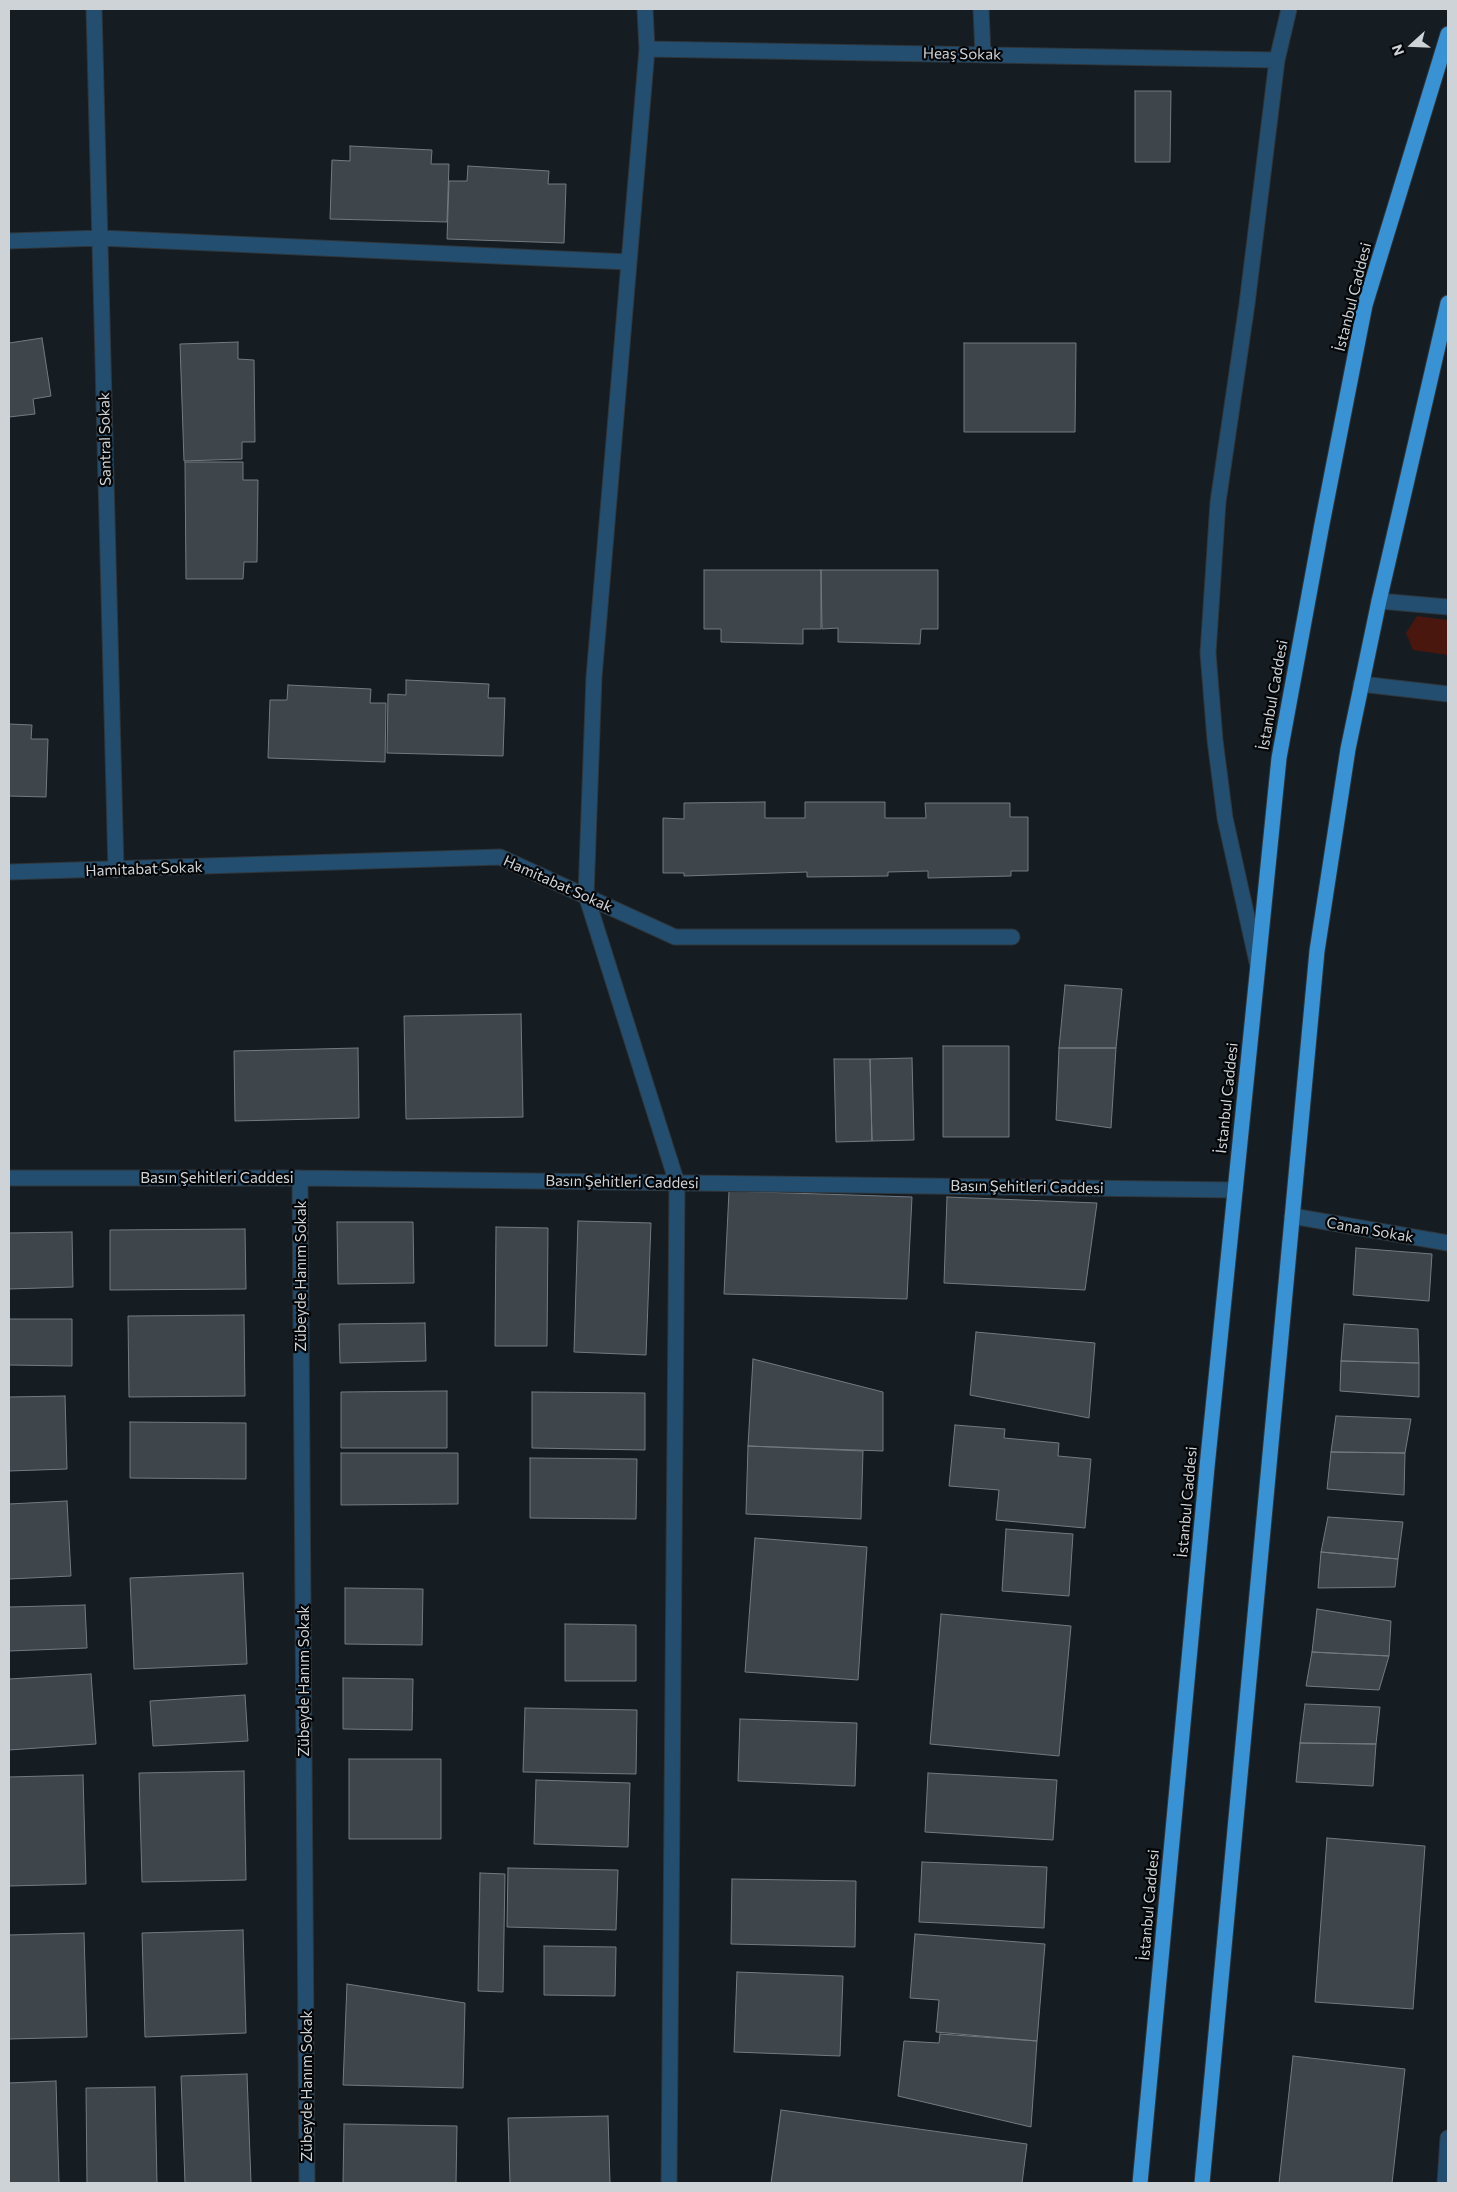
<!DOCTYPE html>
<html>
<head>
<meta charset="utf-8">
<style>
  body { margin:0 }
  #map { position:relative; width:1457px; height:2192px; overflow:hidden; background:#151c22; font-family:Commissioner,sans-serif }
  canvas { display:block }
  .frame { position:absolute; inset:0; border:10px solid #ced3d7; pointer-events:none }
  .north { position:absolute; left:1387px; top:20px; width:50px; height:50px; -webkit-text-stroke:4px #040608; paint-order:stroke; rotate:250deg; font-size:14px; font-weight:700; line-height:20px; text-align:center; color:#ced3d7 }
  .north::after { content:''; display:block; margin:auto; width:18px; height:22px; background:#ced3d7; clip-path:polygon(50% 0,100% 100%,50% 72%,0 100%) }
</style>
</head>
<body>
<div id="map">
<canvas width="1457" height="2192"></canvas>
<div class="frame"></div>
<div class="north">N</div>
</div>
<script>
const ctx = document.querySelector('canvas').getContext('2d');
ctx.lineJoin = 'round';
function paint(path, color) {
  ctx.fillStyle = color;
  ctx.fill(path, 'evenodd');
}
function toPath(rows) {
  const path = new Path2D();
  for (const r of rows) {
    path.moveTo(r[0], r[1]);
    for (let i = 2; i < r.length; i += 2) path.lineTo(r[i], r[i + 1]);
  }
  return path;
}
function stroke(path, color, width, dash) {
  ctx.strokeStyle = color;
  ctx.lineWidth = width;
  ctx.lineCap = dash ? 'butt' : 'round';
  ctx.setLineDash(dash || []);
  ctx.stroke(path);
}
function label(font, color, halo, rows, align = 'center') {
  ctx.font = font + ' Commissioner,sans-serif';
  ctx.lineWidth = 4.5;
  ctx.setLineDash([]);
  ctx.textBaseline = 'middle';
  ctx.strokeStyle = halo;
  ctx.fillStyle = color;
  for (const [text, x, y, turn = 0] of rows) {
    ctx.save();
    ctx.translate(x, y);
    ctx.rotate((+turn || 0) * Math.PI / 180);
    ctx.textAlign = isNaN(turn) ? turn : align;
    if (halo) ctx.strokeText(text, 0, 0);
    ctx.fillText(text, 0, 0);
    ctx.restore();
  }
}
paint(toPath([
  [1417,616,1448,620,1448,655,1413,650,1406,633]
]), '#4a170e');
const building = toPath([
  [1135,91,1171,91,1170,162,1135,162,1135,91],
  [350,146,432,150,431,164,449,164,447,222,330,219,332,160,350,161,350,146],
  [468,166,549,171,548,184,566,184,564,243,447,239,449,181,467,181,468,166],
  [42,338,51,396,33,399,35,414,9,417,9,343,42,338],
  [238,342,238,359,254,360,255,442,242,442,242,459,184,461,180,344,238,342],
  [964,343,1076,343,1075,432,964,432,964,343],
  [185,462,243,462,243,480,258,480,257,562,244,562,243,579,186,579,185,462],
  [704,570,821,570,821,629,803,629,803,644,721,642,721,629,704,629,704,570],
  [821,570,938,570,938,629,921,629,920,644,838,642,838,628,822,629,821,570],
  [406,680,489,684,488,698,505,698,503,756,387,753,388,694,406,695,406,680],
  [288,685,371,689,370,703,386,703,385,762,268,758,270,700,287,700,288,685],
  [9,724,32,725,31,739,48,739,46,797,9,796,9,724],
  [765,802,765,818,805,818,805,802,885,802,885,818,926,818,925,803,1010,803,1010,817,1028,817,1028,871,1011,871,1011,876,928,878,928,871,888,872,888,876,807,877,807,872,684,876,684,873,663,873,663,818,684,819,684,803,765,802],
  [1065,985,1122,989,1116,1048,1059,1048,1065,985],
  [521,1014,523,1117,406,1119,404,1016,521,1014],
  [943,1046,1009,1046,1009,1137,943,1137,943,1046],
  [358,1048,359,1118,235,1121,234,1051,358,1048],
  [1059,1048,1116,1048,1111,1128,1056,1120,1059,1048],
  [912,1058,914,1140,872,1141,870,1059,912,1058],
  [834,1059,870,1059,872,1141,836,1142,834,1059],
  [729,1191,912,1197,907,1299,724,1294,729,1191],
  [947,1197,1097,1203,1085,1290,944,1283,947,1197],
  [578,1221,651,1223,646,1355,574,1352,578,1221],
  [337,1222,413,1222,414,1283,338,1284,337,1222],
  [496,1227,548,1228,547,1346,495,1346,496,1227],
  [245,1229,246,1289,110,1290,110,1230,245,1229],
  [72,1232,73,1287,9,1289,9,1233,72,1232],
  [1356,1248,1432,1254,1429,1301,1353,1295,1356,1248],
  [244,1315,245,1396,129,1397,128,1316,244,1315],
  [9,1319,72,1319,72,1366,9,1365,9,1319],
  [425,1323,426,1361,340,1363,339,1324,425,1323],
  [1344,1324,1418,1329,1419,1363,1341,1361,1344,1324],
  [976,1332,1095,1343,1089,1418,970,1395,976,1332],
  [753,1359,883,1392,883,1451,748,1446,753,1359],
  [1341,1361,1419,1363,1419,1397,1340,1391,1341,1361],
  [447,1391,447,1448,341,1448,341,1392,447,1391],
  [532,1392,645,1393,645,1450,532,1448,532,1392],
  [65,1396,67,1469,9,1471,9,1397,65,1396],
  [1336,1416,1411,1419,1405,1453,1331,1452,1336,1416],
  [130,1422,246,1423,246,1479,130,1478,130,1422],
  [955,1425,1005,1429,1004,1438,1059,1443,1058,1456,1091,1459,1085,1528,996,1520,999,1490,949,1486,955,1425],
  [748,1446,863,1451,861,1519,746,1514,748,1446],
  [1331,1452,1405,1453,1404,1495,1327,1489,1331,1452],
  [341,1453,458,1453,458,1504,341,1505,341,1453],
  [530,1458,637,1459,636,1519,530,1518,530,1458],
  [67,1501,71,1576,9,1579,9,1504,67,1501],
  [1328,1517,1403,1522,1398,1559,1321,1552,1328,1517],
  [1006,1529,1073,1534,1069,1596,1002,1591,1006,1529],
  [755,1538,867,1547,858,1680,745,1672,755,1538],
  [1321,1552,1398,1559,1395,1587,1318,1588,1321,1552],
  [243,1573,247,1664,134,1669,130,1578,243,1573],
  [345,1588,423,1589,422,1645,345,1644,345,1588],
  [85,1605,87,1648,9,1651,9,1607,85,1605],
  [1317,1609,1391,1621,1389,1656,1312,1652,1317,1609],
  [941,1614,1071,1626,1059,1756,930,1744,941,1614],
  [565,1624,636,1625,636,1681,565,1681,565,1624],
  [1312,1652,1389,1656,1379,1690,1306,1686,1312,1652],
  [91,1674,96,1744,9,1750,9,1679,91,1674],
  [343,1678,413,1679,412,1730,343,1729,343,1678],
  [245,1695,248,1741,153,1746,150,1701,245,1695],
  [1305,1704,1380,1707,1376,1744,1300,1743,1305,1704],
  [525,1708,637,1710,636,1774,523,1772,525,1708],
  [740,1719,857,1723,855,1786,738,1781,740,1719],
  [1300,1743,1376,1744,1373,1786,1296,1782,1300,1743],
  [349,1759,441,1759,441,1839,349,1839,349,1759],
  [244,1771,246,1880,142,1882,139,1773,244,1771],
  [928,1773,1057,1780,1053,1840,925,1832,928,1773],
  [83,1775,86,1884,9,1886,9,1777,83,1775],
  [536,1780,630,1783,628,1847,534,1844,536,1780],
  [1327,1838,1425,1846,1413,2009,1315,2002,1327,1838],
  [922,1862,1047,1867,1044,1928,919,1922,922,1862],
  [508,1868,618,1870,616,1930,507,1927,508,1868],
  [480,1873,505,1874,503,1992,478,1991,480,1873],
  [732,1879,856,1881,855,1947,731,1944,732,1879],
  [243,1930,246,2033,145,2037,142,1933,243,1930],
  [84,1933,87,2037,9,2039,9,1935,84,1933],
  [915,1934,1045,1944,1037,2041,936,2032,939,2000,910,1998,915,1934],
  [544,1946,616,1947,615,1996,544,1995,544,1946],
  [737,1972,843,1976,840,2056,734,2052,737,1972],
  [347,1984,465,2003,463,2088,343,2085,347,1984],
  [940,2034,1037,2041,1031,2127,898,2096,904,2041,939,2043,940,2034],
  [1293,2056,1405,2069,1392,2183,1279,2183,1293,2056],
  [247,2074,251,2183,185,2183,181,2076,247,2074],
  [56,2081,59,2183,9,2183,9,2083,56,2081],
  [155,2087,157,2183,87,2183,86,2088,155,2087],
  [781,2110,1027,2144,1022,2183,771,2183,781,2110],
  [608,2116,610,2183,510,2183,508,2118,608,2116],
  [344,2124,457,2126,456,2183,343,2183,344,2124]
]);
paint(building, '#3e464c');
stroke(building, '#737b82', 1);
const minor = toPath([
  [94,9,116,870],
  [645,9,647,49,594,677,586,895,677,1183,669,2183],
  [981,9,983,55],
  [647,49,1277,60],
  [9,241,100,238,629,262],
  [1379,601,1448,607],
  [1361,684,1448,694],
  [9,872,500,857,675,937,1012,937],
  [1257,962,1225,818,1215,740,1208,653,1218,502,1247,304,1277,60,1289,9],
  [9,1178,300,1178,1235,1190],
  [300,1178,307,2183],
  [1292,1216,1448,1243],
  [1445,2183,1448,2138]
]);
const highway = toPath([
  [1140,2183,1207,1467,1279,758,1322,524,1365,305,1448,34],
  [1202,2183,1317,951,1348,749,1379,601,1448,303]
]);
stroke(minor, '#2f363b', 17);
stroke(highway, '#2f363b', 17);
stroke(minor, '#234e6f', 15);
stroke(highway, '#3892d4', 15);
label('15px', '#ced3d7', '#040608', [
  ["Heaş Sokak",962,54,1],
  ["İstanbul Caddesi",1353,297,-76],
  ["Santral Sokak",105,439,-91],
  ["İstanbul Caddesi",1273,695,-80],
  ["Hamitabat Sokak",144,869,-2],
  ["Hamitabat Sokak",558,884,24],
  ["İstanbul Caddesi",1227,1098,-84],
  ["Basın Şehitleri Caddesi",217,1178],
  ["Basın Şehitleri Caddesi",622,1182,1],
  ["Basın Şehitleri Caddesi",1027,1187,1],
  ["Canan Sokak",1370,1230,10],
  ["Zübeyde Hanım Sokak",301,1276,-90],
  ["İstanbul Caddesi",1187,1502,-85],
  ["Zübeyde Hanım Sokak",304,1681,-90],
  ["İstanbul Caddesi",1149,1905,-85],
  ["Zübeyde Hanım Sokak",307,2086,-90]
]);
</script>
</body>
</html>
